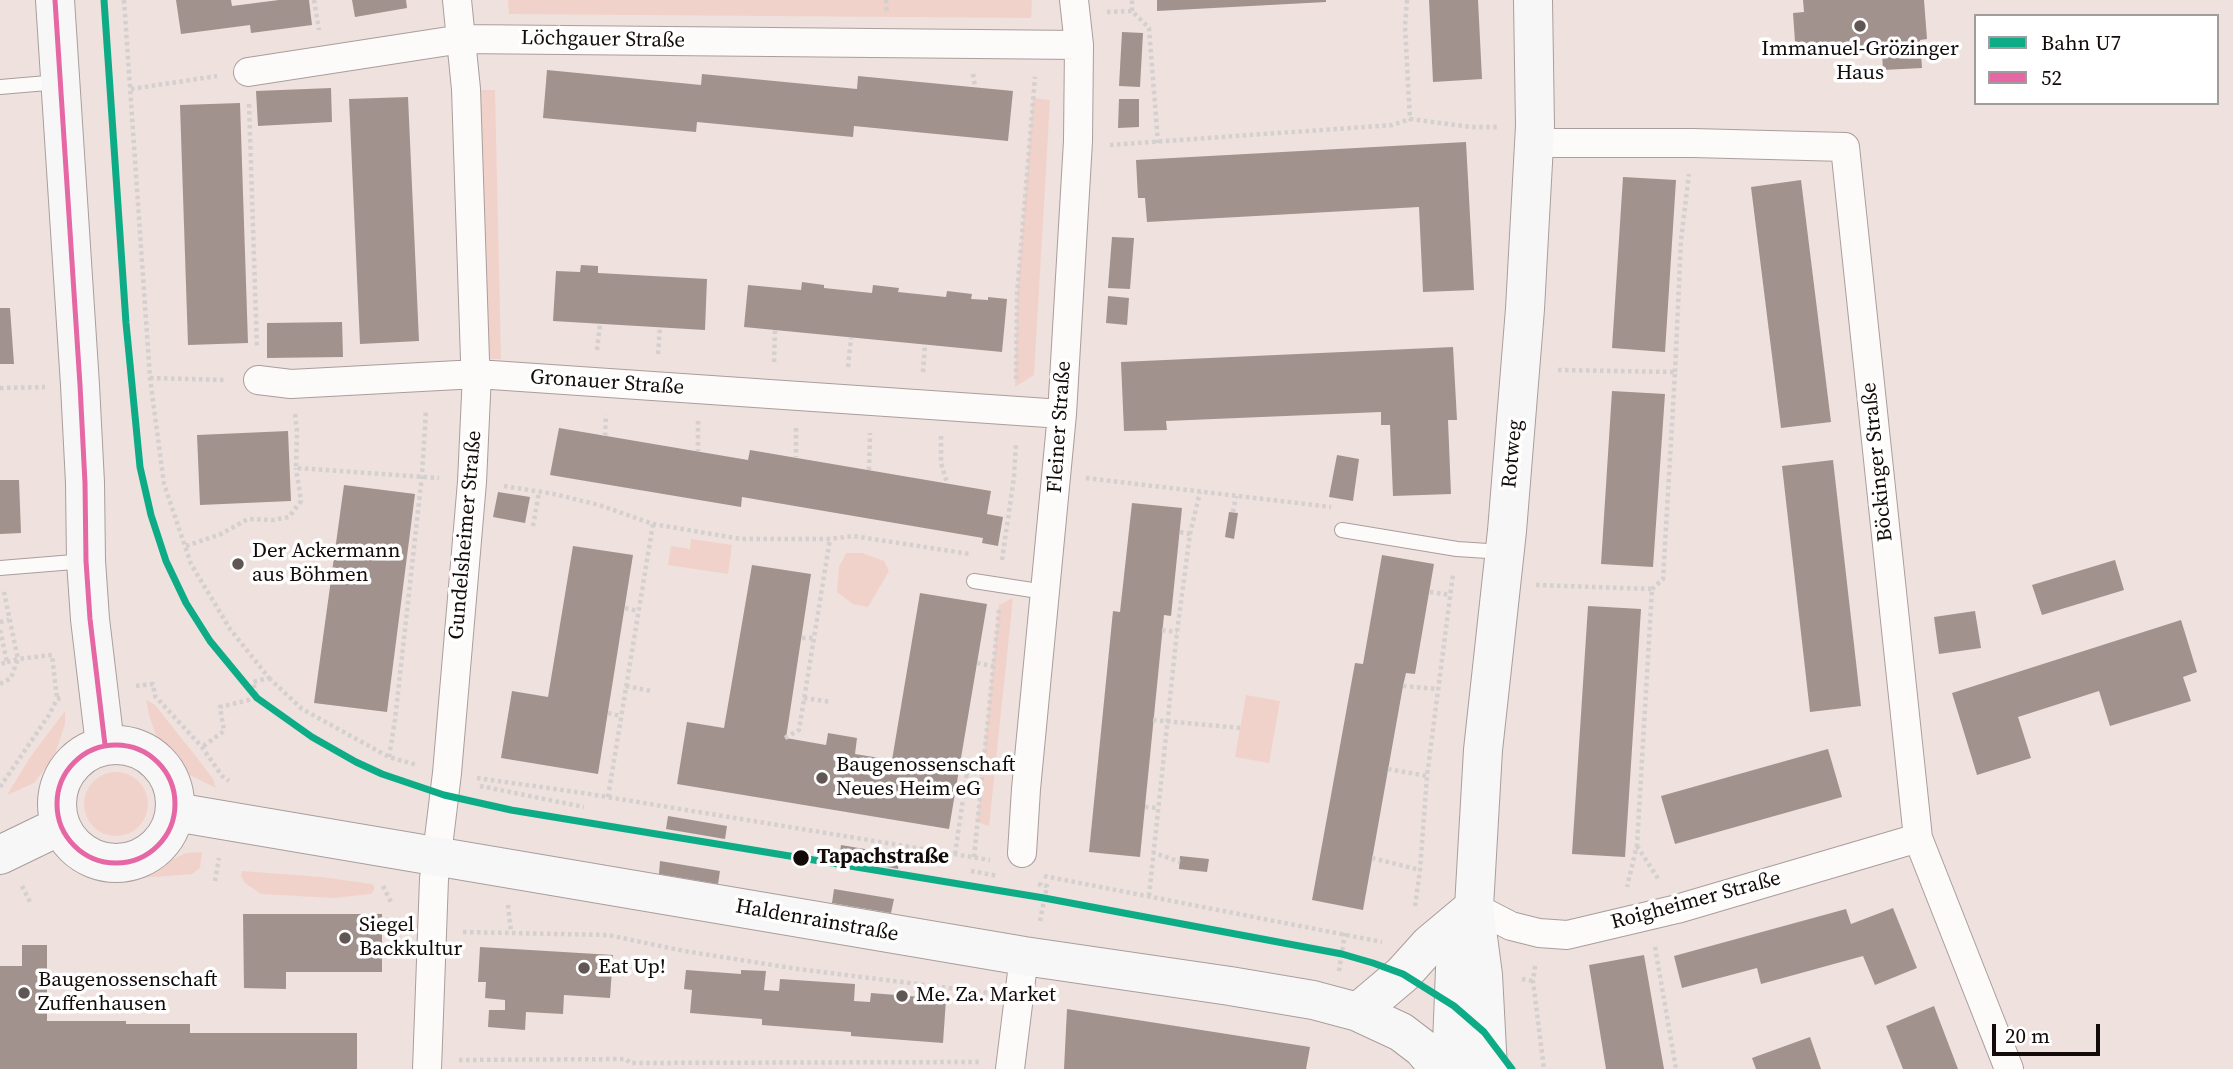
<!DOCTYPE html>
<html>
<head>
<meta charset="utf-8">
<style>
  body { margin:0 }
  #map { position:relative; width:2233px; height:1069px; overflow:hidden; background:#efe1dd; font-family:"Source Serif 4",serif }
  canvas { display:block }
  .legend { position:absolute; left:1974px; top:14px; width:245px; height:91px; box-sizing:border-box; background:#fff; border:2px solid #a19d9d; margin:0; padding:9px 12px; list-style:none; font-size:21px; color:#130b09 }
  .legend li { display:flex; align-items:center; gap:14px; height:35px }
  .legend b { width:35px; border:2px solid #a19d9d }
  .scale { position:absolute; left:1992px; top:1024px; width:108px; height:32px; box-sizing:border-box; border:4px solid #130b09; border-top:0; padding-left:9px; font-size:21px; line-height:24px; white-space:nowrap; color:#130b09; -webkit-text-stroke:5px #fff; paint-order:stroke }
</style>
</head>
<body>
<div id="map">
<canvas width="2233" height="1069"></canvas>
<ul class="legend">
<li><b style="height:9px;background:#0eac86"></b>Bahn U7</li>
<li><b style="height:9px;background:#e568a5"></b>52</li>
</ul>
<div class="scale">20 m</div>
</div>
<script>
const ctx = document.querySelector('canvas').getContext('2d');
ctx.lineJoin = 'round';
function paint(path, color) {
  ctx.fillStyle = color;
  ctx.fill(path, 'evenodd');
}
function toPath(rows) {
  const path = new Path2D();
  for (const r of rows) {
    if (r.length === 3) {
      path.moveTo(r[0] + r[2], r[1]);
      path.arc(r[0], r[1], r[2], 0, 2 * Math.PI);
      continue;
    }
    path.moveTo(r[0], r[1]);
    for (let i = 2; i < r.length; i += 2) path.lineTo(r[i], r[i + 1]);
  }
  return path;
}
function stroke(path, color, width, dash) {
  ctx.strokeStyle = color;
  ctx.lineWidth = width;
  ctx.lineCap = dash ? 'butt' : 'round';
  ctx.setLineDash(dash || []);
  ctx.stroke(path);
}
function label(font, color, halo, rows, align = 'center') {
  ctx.font = font + ' "Source Serif 4",serif';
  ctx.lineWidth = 7;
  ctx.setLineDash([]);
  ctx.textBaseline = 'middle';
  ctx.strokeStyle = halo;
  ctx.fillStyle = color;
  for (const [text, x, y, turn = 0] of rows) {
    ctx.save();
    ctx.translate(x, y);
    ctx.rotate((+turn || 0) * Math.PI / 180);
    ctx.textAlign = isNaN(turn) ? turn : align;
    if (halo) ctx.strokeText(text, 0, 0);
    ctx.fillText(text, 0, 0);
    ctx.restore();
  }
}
paint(toPath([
  [508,0,1032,0,1031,18,509,14],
  [473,90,495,90,501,359,480,359],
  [1033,98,1050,100,1034,375,1015,387,1017,295],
  [691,539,732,545,728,574,668,565,671,546,690,549],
  [846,553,862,553,884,561,889,571,868,607,853,604,837,592,839,567],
  [1013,598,989,826,977,822,999,605],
  [1246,695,1280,701,1269,763,1235,757],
  [146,700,155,705,201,763,213,779,216,788,190,775,174,754,157,738,149,715],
  [65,711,65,724,54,757,34,783,7,795,31,756],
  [116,804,32],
  [202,852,200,868,192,874,141,878,140,875,186,853],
  [242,871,321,877,372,884,375,888,371,894,333,898,261,894,245,883,241,876]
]), '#f1d2ca');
paint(toPath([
  [176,0,231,0,232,6,279,0,309,0,312,25,251,33,250,25,181,34],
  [352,0,406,0,407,8,355,17],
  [1157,0,1326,0,1326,2,1157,11],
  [1429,0,1478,0,1482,79,1433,82],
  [1803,0,1924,0,1927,39,1920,40,1922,68,1883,70,1882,52,1796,56,1793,13,1804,12],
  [1122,32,1143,33,1140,87,1119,86],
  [547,70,701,85,702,74,857,89,858,76,1013,91,1008,141,854,126,853,137,697,122,696,132,543,118],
  [331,88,332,122,258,126,256,91],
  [408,97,419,341,360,344,349,99],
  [1119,99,1139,99,1139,127,1118,128],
  [240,103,248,343,188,345,180,105],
  [1466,142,1474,290,1423,292,1419,207,1147,222,1145,198,1138,198,1136,160],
  [1623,177,1676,180,1665,352,1612,348],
  [1801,180,1831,422,1781,428,1751,187],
  [1112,237,1134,238,1130,289,1108,288],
  [581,265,598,266,598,273,707,279,705,330,553,321,556,271,580,272],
  [802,282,824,285,824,288,872,293,873,285,899,288,898,292,946,297,947,291,972,294,971,299,988,300,988,297,1007,299,1002,352,744,327,748,285,801,290],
  [1108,296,1129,298,1127,325,1106,323],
  [0,308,10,308,14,364,0,364],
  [342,322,343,357,267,358,267,323],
  [1453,347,1457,420,1448,420,1451,494,1393,496,1390,425,1381,425,1381,412,1166,421,1167,430,1124,431,1121,362],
  [1612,391,1665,394,1653,567,1601,564],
  [559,428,748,460,750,450,991,491,987,514,1003,517,998,546,982,543,983,538,742,497,741,507,550,475],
  [288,431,291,501,200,505,197,435],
  [1337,455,1359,459,1353,501,1329,497],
  [1833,460,1861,706,1810,712,1782,466],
  [0,480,19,480,21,533,0,534],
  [344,485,415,494,387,712,314,703],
  [498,492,530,497,525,523,493,517],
  [1132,503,1182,508,1171,616,1164,615,1140,857,1089,852,1113,611,1120,612],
  [1229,512,1238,513,1234,539,1225,537],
  [573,546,633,555,598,774,501,758,512,691,548,697],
  [1382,555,1434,564,1415,674,1406,673,1403,686,1363,910,1312,900,1355,663,1363,664],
  [2115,560,2124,590,2042,615,2032,585],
  [752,565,811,574,786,738,826,745,828,733,857,738,855,754,892,760,920,593,987,604,949,829,677,784,687,722,724,728],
  [1588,606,1641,609,1625,857,1572,854],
  [1975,611,1981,648,1939,654,1934,617],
  [2181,620,2197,672,2183,677,2191,701,2110,726,2099,691,2018,717,2031,758,1977,775,1952,693],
  [1828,749,1842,797,1675,844,1661,796],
  [668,816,727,826,725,839,666,829],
  [841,845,900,855,898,869,839,859],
  [1180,856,1209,859,1207,872,1179,869],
  [660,861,720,871,718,884,659,874],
  [834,889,894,899,891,913,832,903],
  [1893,908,1917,968,1875,985,1863,956,1761,984,1757,968,1682,988,1674,956,1846,909,1851,924],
  [243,914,382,914,382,972,286,972,286,989,244,988],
  [22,945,47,945,47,1021,126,1021,126,1024,190,1024,190,1033,357,1033,357,1069,0,1069,0,966,22,966],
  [480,947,613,955,610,998,564,995,563,1014,526,1012,525,1030,488,1027,489,1010,505,1010,505,1000,485,998,486,982,478,982],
  [1644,955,1664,1069,1606,1069,1589,965],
  [686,970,741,974,741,970,766,971,764,990,779,991,780,979,855,984,854,1001,870,1002,871,993,946,999,943,1043,851,1036,851,1032,762,1025,762,1019,690,1013,692,990,684,989],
  [1934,1006,1958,1069,1903,1069,1886,1026],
  [1067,1009,1310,1047,1306,1069,1064,1069],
  [1810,1037,1821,1069,1756,1069,1752,1058]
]), '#a1928e');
const lane = toPath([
  [0,87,59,82],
  [1342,530,1457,549,1503,552],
  [0,568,86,561],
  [974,581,1045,592]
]);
const street = toPath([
  [248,72,462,39,1079,45],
  [1534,143,1693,143,1845,147,1918,838,2009,1069],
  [258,380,291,384,477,374,1062,414],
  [1022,853,1026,789,1062,414,1078,141,1079,45,1074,0],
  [1474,907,1511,926,1539,933,1567,935,1677,909,1918,838],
  [427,1069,434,879,447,773,472,482,477,374,475,360,466,89,457,0],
  [1010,1069,1024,956]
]);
const secondary = toPath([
  [55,0,80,385,85,483,86,561,90,619,105,745],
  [116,804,59],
  [175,812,1024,956,1230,986,1313,1000,1358,1012,1401,1032,1422,1048,1440,1069],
  [0,855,60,826],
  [1358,1012,1403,974,1430,944,1473,908],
  [1451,1069,1455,969,1460,944,1470,919],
  [1488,1069,1483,975,1474,907,1483,750,1507,531,1525,309,1535,126,1533,0]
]);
stroke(lane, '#a99e9c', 16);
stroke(street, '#a99e9c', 30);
stroke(secondary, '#a99e9c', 40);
stroke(toPath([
  [124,0,150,378,164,484,191,564,230,629,269,678,253,682,257,698,220,707,224,731,202,747],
  [314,0,319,30],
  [886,0,887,13],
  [1407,0,1405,26,1410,119,1471,127,1500,127],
  [1132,11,1132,0],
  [1107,12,1132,11,1149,28,1158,143],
  [973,74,975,87],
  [131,89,217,76],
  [249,104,257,348],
  [1110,145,1392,125,1410,119],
  [597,350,600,324],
  [658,354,660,327],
  [774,362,775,330],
  [848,367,851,338],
  [1558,370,1675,372,1663,579,1652,589],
  [923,372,925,345],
  [1675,372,1681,240,1689,174],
  [150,378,227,380],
  [1016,379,1017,295,1035,77],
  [0,388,45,387],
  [295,414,297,432,296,468,439,478],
  [698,421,698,451],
  [796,428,796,457],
  [605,436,606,415],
  [941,436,941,463,947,483],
  [869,470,870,433],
  [1086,478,1331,507],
  [504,486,554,494,599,505,653,524,741,539,830,539,853,536,970,554],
  [1233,512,1236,496],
  [533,526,539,492],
  [1180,532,1190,534],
  [186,546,221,534,248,519,273,520,289,517,301,501,296,468],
  [1002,560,1014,477,1016,443],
  [1536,585,1652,589,1637,845,1627,887],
  [1430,592,1450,595],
  [625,608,638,611],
  [0,622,9,620],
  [0,630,7,662,1,664],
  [1162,630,1177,632],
  [802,638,813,638],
  [7,662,18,659,52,655,57,699],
  [977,663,993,666],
  [269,678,302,709,389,757,417,765],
  [0,684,11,678,18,659,4,592],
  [136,686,153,684,155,696,202,747,222,776,229,781],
  [626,686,651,691],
  [1403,686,1437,689],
  [804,698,831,702],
  [608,713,621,716],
  [1153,720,1240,728],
  [785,738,799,730,830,539],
  [389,757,395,720,422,475,426,410],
  [1388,769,1427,776],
  [959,771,982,774],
  [477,778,583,793,990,860],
  [480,786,584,807],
  [0,787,49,715,57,699,62,698],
  [608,797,653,524],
  [1145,807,1157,808],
  [1637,846,1659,880],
  [1152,852,1180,862],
  [955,854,967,772],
  [974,857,999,610],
  [1372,858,1420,870],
  [971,871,998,876],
  [1044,876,1382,942],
  [215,881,219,858],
  [22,886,31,904],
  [383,886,392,904],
  [1149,896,1177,632,1190,534,1200,492],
  [508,905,511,932],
  [1415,906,1420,870,1427,776,1453,574],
  [1040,921,1047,886,1040,885,1041,880],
  [463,932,608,935,684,951,798,969,989,993],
  [1655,947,1676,1069],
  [1535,966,1533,981,1544,1069],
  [1339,971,1345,933],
  [1522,979,1533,981],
  [459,1060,626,1059,630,1063,980,1062]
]), '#d4d0cf', 4.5, [3.5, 3.5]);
stroke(lane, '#fdfafa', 14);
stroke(street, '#fdfafa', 28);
stroke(secondary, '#f8f7f8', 38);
stroke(toPath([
  [55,0,80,385,85,483,86,561,90,619,105,745],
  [116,804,59]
]), '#e568a5', 5);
stroke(toPath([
  [104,0,126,323,140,467,151,515,166,561,186,603,210,641,257,698,312,737,356,762,382,774,444,795,511,810,1044,898,1342,954,1373,963,1403,974,1454,1006,1484,1032,1512,1069]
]), '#0eac86', 7);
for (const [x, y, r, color] of [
  [1860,26,7,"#605653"],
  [238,564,7,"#605653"],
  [822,778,7,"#605653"],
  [801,858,9,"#130b09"],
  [345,938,7,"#605653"],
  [584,968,7,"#605653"],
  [24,993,7,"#605653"],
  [902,996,7,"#605653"]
]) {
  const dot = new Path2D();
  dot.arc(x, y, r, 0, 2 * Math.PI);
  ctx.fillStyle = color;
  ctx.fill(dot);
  stroke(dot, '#fff', 2.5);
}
label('21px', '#130b09', '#fff', [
  ["Löchgauer Straße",603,40,1],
  ["Gronauer Straße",607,383,4],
  ["Fleiner Straße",1060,427,-86],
  ["Rotweg",1513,454,-85],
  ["Böckinger Straße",1878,462,-96],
  ["Gundelsheimer Straße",466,535,-85],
  ["Roigheimer Straße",1696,901,-15],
  ["Haldenrainstraße",817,921,10]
]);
label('21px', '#130b09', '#fff', [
  ["Immanuel-Grözinger",1860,50,"center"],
  ["Haus",1860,74,"center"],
  ["Der Ackermann",252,552],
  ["aus Böhmen",252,576],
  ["Baugenossenschaft",836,766],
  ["Neues Heim eG",836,790],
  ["Siegel",359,926],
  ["Backkultur",359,950],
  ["Eat Up!",598,968],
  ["Baugenossenschaft",38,981],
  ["Zuffenhausen",38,1005],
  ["Me. Za. Market",916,996]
], 'left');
label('bold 21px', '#130b09', '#fff', [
  ["Tapachstraße",817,858]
], 'left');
</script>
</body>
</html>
